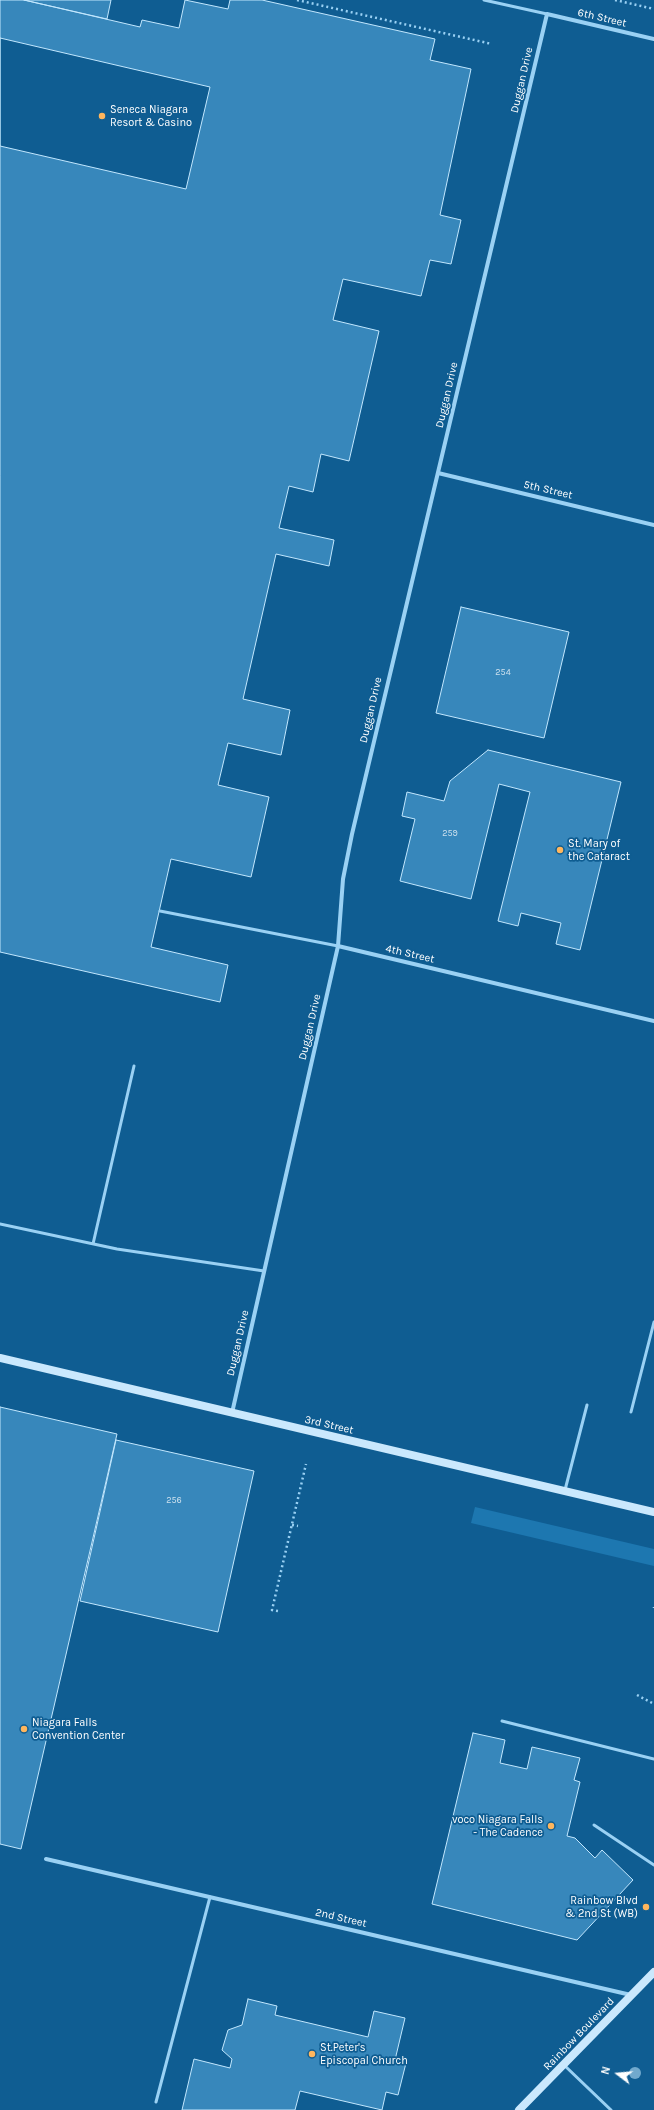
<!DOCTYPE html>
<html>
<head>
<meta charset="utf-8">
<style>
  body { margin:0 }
  #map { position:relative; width:654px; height:2110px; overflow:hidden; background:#0f5d92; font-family:Karla,sans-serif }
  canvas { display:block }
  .north { position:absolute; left:598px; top:2054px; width:40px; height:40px; -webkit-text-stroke:3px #0f5d92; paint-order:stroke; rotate:286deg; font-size:11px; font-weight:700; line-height:16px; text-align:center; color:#fff }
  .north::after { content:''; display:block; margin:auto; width:14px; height:18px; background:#fff; clip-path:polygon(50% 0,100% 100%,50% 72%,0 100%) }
</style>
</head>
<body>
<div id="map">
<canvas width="654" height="2110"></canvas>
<div class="north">N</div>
</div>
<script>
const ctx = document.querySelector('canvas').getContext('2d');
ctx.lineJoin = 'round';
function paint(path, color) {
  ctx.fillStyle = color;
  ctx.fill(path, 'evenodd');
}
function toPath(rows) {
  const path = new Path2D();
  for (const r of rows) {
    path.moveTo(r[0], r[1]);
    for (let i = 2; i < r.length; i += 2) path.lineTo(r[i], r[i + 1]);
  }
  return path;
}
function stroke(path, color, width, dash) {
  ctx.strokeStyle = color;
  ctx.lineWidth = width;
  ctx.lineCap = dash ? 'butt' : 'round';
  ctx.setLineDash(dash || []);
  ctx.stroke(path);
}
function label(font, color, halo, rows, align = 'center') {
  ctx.font = font + ' Karla,sans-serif';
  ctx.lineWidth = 3.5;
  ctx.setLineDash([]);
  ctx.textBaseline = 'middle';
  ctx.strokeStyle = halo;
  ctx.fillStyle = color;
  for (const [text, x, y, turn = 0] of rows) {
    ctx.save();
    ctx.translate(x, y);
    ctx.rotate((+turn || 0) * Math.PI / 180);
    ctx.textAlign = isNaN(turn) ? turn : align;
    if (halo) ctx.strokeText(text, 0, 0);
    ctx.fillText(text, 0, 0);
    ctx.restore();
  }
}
paint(toPath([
  [475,1507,654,1549,654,1566,471,1523]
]), '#1d77b0');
const building = toPath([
  [0,0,24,0,140,27,142,20,179,28,185,0,228,9,230,0,262,0,435,39,430,60,471,69,440,215,461,220,451,264,430,260,421,296,343,279,333,320,379,331,349,461,321,454,313,492,289,486,279,528,334,540,329,566,276,554,243,699,290,710,281,755,228,743,218,785,269,797,251,877,171,859,151,947,228,965,220,1002,0,952,0,0],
  [24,0,111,0,107,19,24,0],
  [0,38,210,87,186,189,0,146,0,38],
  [461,607,569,632,544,738,436,713,461,607],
  [488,750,621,782,580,950,556,944,561,923,521,913,518,926,498,921,530,792,499,784,471,899,400,881,415,819,402,816,407,792,444,801,450,781,488,750],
  [0,1407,117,1434,21,1849,0,1844,0,1407],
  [116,1440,254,1471,218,1632,80,1601,116,1440],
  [473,1733,505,1740,500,1763,527,1769,532,1747,580,1758,574,1780,580,1782,567,1836,575,1838,595,1858,602,1850,633,1880,577,1940,432,1904,473,1733],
  [248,1999,277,2006,275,2015,368,2037,374,2011,405,2018,395,2060,406,2063,398,2095,386,2092,382,2110,300,2091,295,2110,182,2110,194,2059,230,2068,232,2059,222,2050,228,2030,242,2025,248,1999]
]);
paint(building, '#3787bb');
stroke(building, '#c2e7fe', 1);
stroke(toPath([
  [297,0,492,44],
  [615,0,654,9],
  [292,1525,298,1526],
  [654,1608,654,1607],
  [278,1611,272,1610,306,1464],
  [637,1695,654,1704]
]), '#9ad1f4', 2.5, [2, 3]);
stroke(toPath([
  [484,0,547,14],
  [160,911,338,946],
  [0,1224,117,1249,264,1271],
  [93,1244,134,1066],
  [631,1412,654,1322],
  [565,1490,587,1405],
  [502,1721,654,1759],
  [594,1825,654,1865],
  [564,2065,611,2110],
  [156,2102,210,1897]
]), '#9ad1f4', 3);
stroke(toPath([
  [438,473,654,525],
  [338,946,654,1021],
  [232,1413,338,946,343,879,352,834,547,14,654,39],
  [46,1859,631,1995]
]), '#9ad1f4', 4);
stroke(toPath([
  [0,1358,654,1512],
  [519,2110,654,1972]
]), '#cae8fd', 8);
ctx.fillStyle = '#71a9cd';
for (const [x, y] of [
  [635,2073]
]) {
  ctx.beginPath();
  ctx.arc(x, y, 6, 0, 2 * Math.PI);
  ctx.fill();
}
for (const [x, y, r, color] of [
  [102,116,4,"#ffb65d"],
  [560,850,4,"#ffb65d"],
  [24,1729,4,"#ffb65d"],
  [551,1826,4,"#ffb65d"],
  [646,1907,4,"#ffb65d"],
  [312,2054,4,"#ffb65d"]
]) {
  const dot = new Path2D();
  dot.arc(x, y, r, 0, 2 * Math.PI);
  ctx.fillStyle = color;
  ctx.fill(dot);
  stroke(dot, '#0f5d92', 1.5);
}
label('9px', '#cde1ee', null, [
  ["254",503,672],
  ["259",450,833],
  ["256",174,1500]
]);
label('11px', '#fff', '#0f5d92', [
  ["6th Street",602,18,13],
  ["Duggan Drive",522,80,-77],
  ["Duggan Drive",447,395,-77],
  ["5th Street",548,490,13],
  ["Duggan Drive",371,710,-77],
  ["4th Street",410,954,13],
  ["Duggan Drive",310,1027,-77],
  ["Duggan Drive",238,1343,-77],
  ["3rd Street",329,1425,13],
  ["2nd Street",341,1918,13],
  ["Rainbow Boulevard",579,2034,-46]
]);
label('11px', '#fff', '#0f5d92', [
  ["Seneca Niagara",110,110],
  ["Resort & Casino",110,123],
  ["St. Mary of",568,844],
  ["the Cataract",568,857],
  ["Niagara Falls",32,1723],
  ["Convention Center",32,1736],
  ["voco Niagara Falls",543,1820,"right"],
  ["- The Cadence",543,1833,"right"],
  ["Rainbow Blvd",638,1901,"right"],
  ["& 2nd St (WB)",638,1914,"right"],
  ["St.Peter's",320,2048],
  ["Episcopal Church",320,2061]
], 'left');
</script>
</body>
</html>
